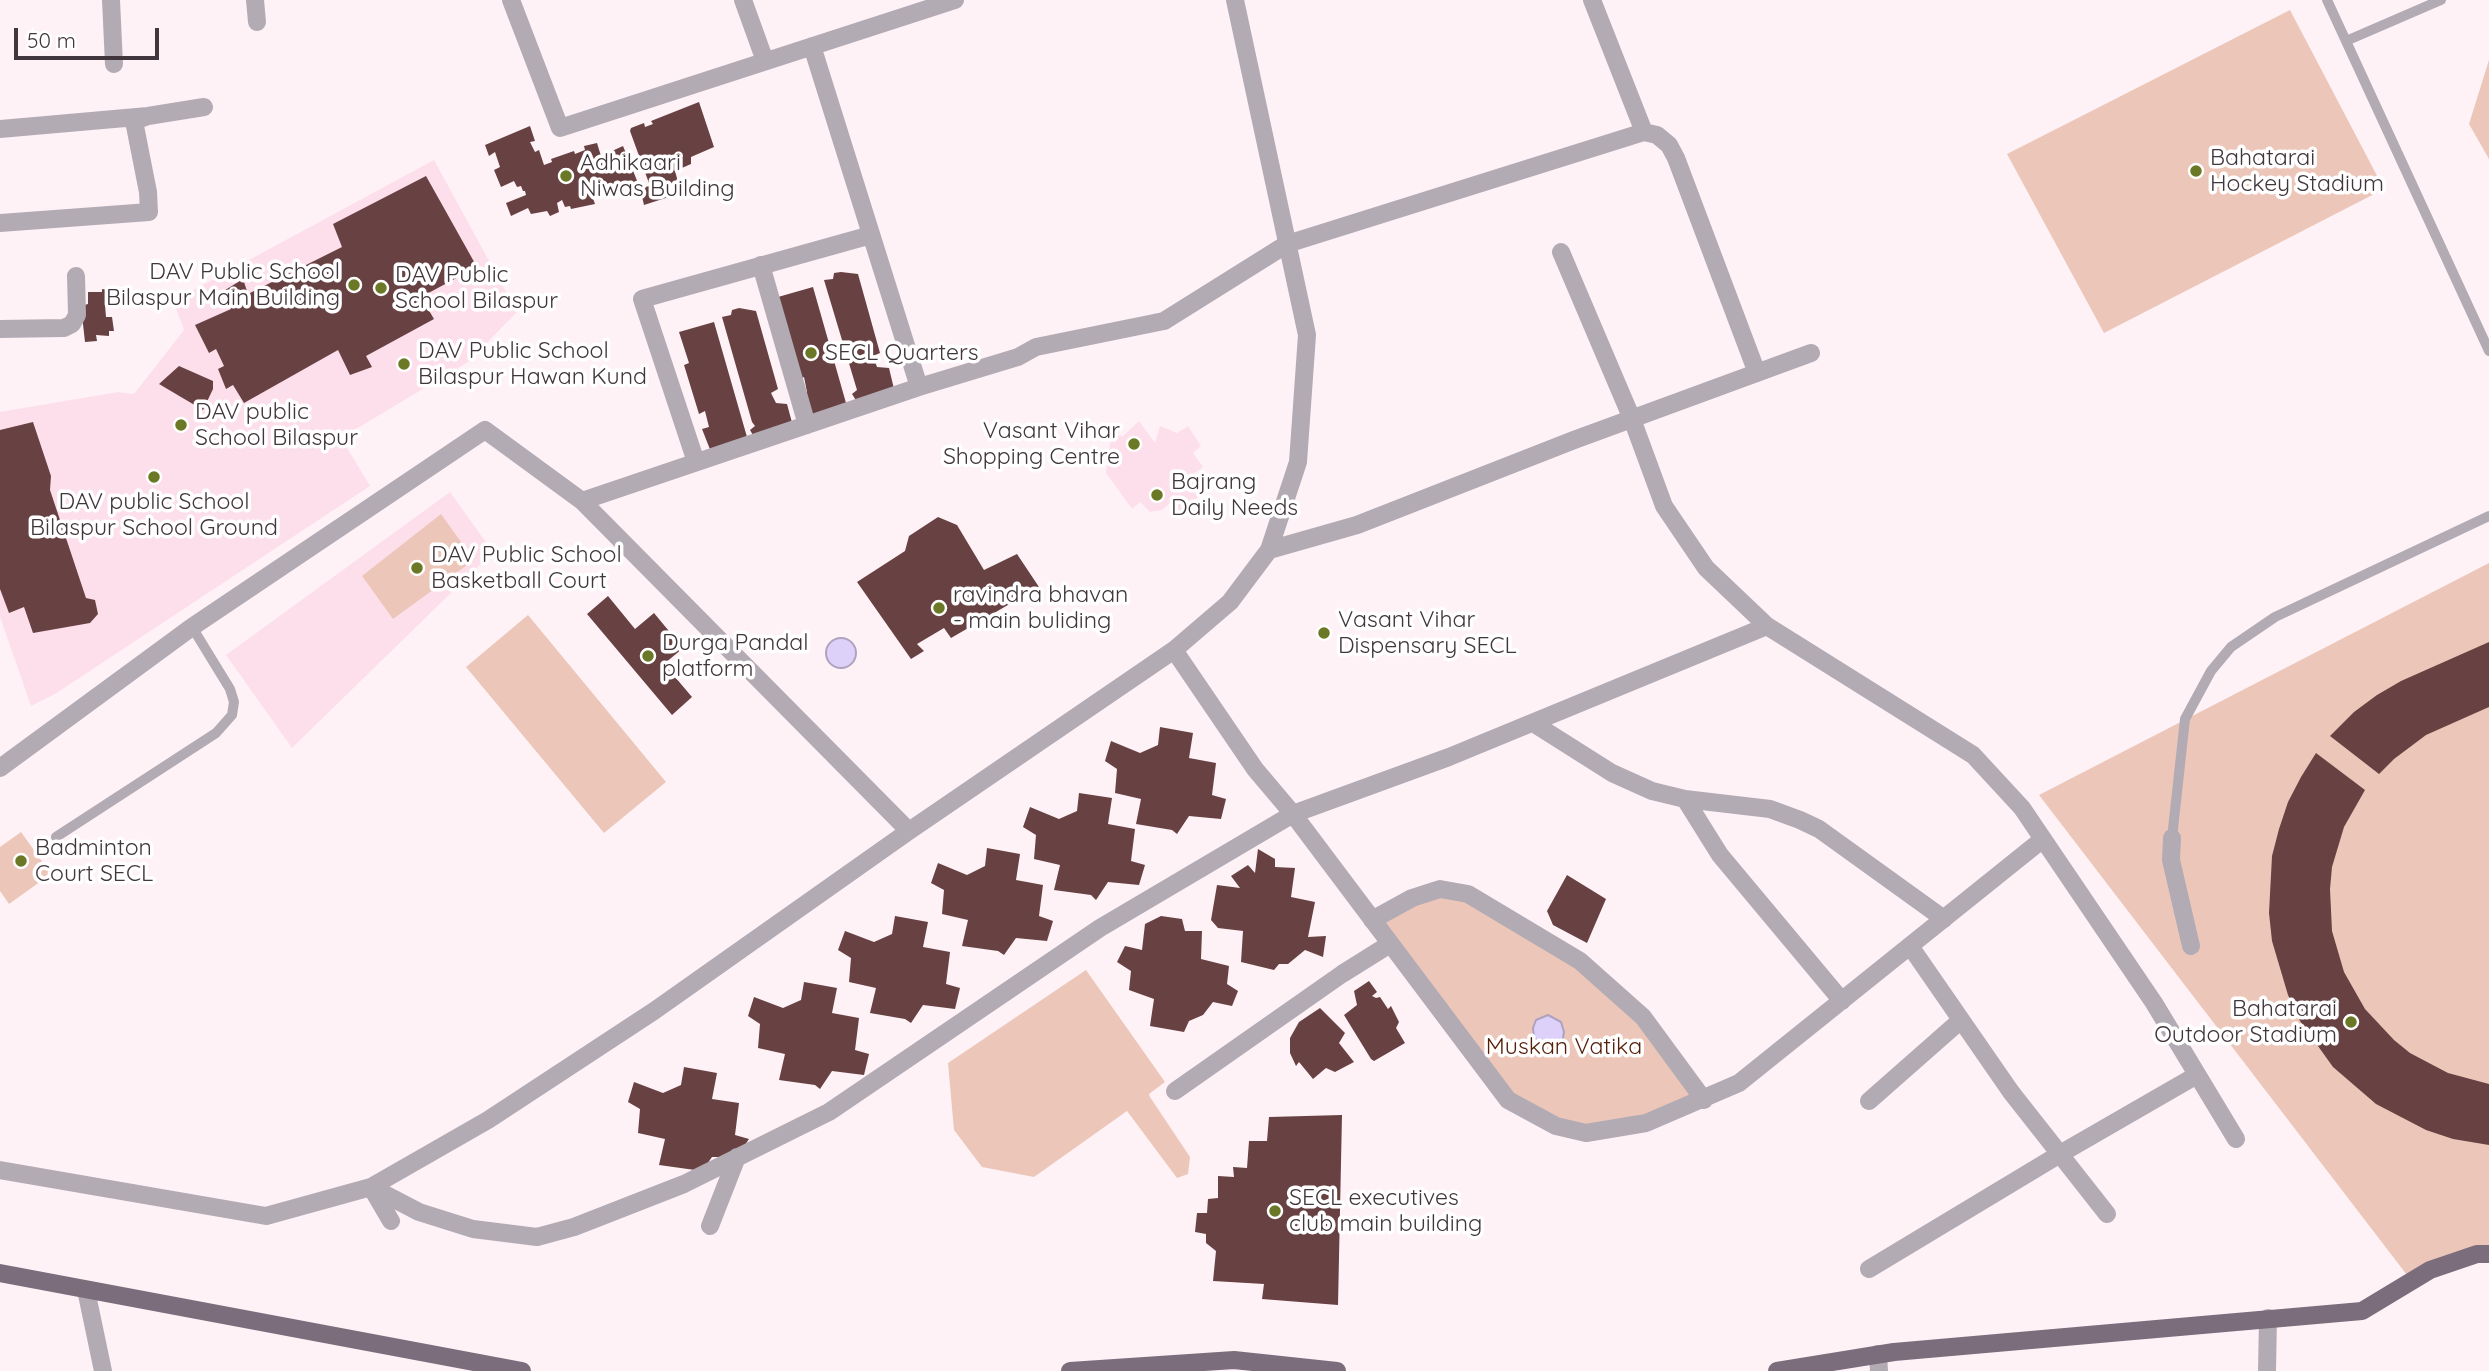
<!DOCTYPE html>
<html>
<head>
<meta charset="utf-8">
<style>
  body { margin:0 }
  #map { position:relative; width:2489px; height:1371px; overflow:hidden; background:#fef2f7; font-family:Quicksand,sans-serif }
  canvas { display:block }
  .scale { position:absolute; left:14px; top:28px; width:145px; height:32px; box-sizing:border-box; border:4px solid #41363b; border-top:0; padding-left:9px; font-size:21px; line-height:24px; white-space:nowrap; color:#41363b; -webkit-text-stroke:5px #fff; paint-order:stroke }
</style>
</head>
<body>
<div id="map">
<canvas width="2489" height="1371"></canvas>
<div class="scale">50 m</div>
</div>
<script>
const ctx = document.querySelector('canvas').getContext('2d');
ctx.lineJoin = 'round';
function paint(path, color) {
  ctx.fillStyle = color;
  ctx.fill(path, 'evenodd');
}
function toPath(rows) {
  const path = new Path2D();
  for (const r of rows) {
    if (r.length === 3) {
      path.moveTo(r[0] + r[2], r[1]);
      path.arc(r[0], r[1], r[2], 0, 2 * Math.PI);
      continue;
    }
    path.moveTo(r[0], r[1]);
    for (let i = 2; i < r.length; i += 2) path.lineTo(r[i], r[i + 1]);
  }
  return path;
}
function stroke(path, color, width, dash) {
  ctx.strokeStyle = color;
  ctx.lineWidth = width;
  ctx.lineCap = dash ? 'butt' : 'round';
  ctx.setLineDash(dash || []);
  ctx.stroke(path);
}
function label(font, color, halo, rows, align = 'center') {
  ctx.font = font + ' Quicksand,sans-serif';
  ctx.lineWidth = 7;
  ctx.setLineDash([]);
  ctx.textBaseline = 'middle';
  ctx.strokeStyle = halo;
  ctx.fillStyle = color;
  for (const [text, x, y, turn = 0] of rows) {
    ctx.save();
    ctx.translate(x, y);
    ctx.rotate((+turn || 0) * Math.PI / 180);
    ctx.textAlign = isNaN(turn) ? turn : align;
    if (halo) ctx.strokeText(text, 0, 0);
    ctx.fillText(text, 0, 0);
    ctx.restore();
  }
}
paint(toPath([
  [434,160,517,312,468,362,341,438,370,486,55,694,31,706,0,617,0,412,118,392,134,394,184,330,173,301],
  [1139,421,1155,443,1160,426,1177,433,1188,426,1201,446,1193,453,1203,467,1192,475,1203,493,1178,513,1170,503,1162,510,1150,512,1140,502,1132,509,1106,473,1110,443,1120,435,1122,437],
  [450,492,493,552,292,748,226,655]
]), '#fddfec');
paint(toPath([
  [2290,10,2384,189,2104,333,2007,154],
  [2489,60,2489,159,2469,124],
  [441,514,474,560,393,619,362,576],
  [2489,563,2489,1250,2410,1279,2039,795],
  [528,615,666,782,604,833,466,667],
  [21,832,51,874,9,904,0,891,0,847],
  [1440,889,1580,961,1643,1017,1700,1098,1586,1133,1529,1113,1372,920],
  [1086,970,1165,1082,1149,1094,1150,1097,1190,1157,1188,1174,1177,1178,1127,1111,1034,1177,982,1167,954,1130,948,1063]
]), '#ecc7b9');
const water = toPath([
  [841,653,15],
  [1548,1015,1561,1022,1564,1032,1562,1044,1546,1046,1534,1038,1533,1028,1536,1020,1548,1015]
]);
paint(water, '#ded1f9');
stroke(water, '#afa2c0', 2);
paint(toPath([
  [699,102,714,147,691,157,691,164,675,171,681,193,644,205,640,188,650,186,630,131,631,128,644,123,645,127,653,124,651,121],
  [530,126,535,141,530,142,535,152,539,150,544,165,552,162,551,159,574,151,575,154,585,150,584,146,597,143,601,156,623,146,640,188,629,192,626,186,620,187,621,190,612,196,600,195,597,187,590,190,595,204,571,209,570,206,565,207,562,200,557,203,559,212,550,216,547,211,531,214,528,208,511,216,506,203,526,195,525,191,523,191,521,186,517,187,514,181,501,187,494,170,500,167,495,152,489,156,485,145],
  [426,176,477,267,421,297,434,319,366,356,372,367,350,375,338,350,244,403,233,385,226,389,218,369,224,366,216,349,209,353,195,325,231,309,222,292,243,279,248,294,342,247,333,224],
  [841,272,858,274,880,353,873,356,877,367,889,368,895,393,859,405,852,394,857,390,824,280,833,279,834,273],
  [813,287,848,410,809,424,800,394,807,392,804,377,798,380,782,330,788,328,778,297],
  [102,289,109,290,110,303,105,305,106,317,112,317,114,331,109,331,109,336,96,335,97,341,85,342,81,306,88,304,88,292,102,292],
  [739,308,756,311,778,389,771,393,776,403,787,404,794,430,757,442,750,430,755,426,752,422,722,317,731,315,732,310],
  [714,322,749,444,711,452,702,429,709,427,705,411,699,414,684,365,689,363,679,332],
  [179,366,213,381,213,389,203,410,159,384],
  [33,422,51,476,50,490,86,598,95,600,98,614,90,623,33,633,24,607,9,613,0,589,0,430],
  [938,517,957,525,984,570,1017,554,1039,587,951,638,944,628,917,644,924,651,911,659,857,582,905,551,909,536],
  [608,596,635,629,654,613,683,648,664,664,692,697,672,715,587,614],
  [2489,642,2489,707,2426,735,2394,759,2379,774,2330,736,2354,712,2377,695,2401,681],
  [1160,727,1193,733,1189,758,1216,763,1212,795,1226,799,1221,819,1189,816,1177,834,1172,830,1136,824,1141,799,1115,793,1117,769,1105,761,1111,741,1140,753,1158,745],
  [2316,753,2365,790,2344,827,2332,867,2330,889,2332,931,2344,972,2365,1009,2394,1040,2410,1053,2448,1073,2489,1084,2489,1145,2453,1139,2426,1130,2376,1104,2333,1067,2300,1021,2288,995,2272,941,2269,913,2272,856,2279,829,2288,802,2301,777],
  [1079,793,1112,798,1108,824,1135,829,1131,861,1145,865,1139,885,1108,882,1096,900,1091,895,1054,890,1060,865,1034,859,1036,835,1023,827,1030,807,1059,819,1077,811],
  [987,848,1020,854,1016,880,1043,885,1039,916,1053,921,1047,941,1016,938,1004,955,998,951,962,946,968,920,942,914,944,890,931,883,938,863,967,875,985,866],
  [1258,849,1275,859,1275,867,1295,868,1291,897,1315,902,1308,937,1326,936,1323,957,1305,950,1288,964,1279,964,1274,970,1241,962,1243,931,1218,928,1211,920,1217,885,1240,888,1231,876,1248,865,1255,873],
  [1567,875,1606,899,1587,943,1553,925,1547,911],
  [895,916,928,922,923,947,950,952,946,984,960,988,955,1009,923,1005,911,1023,905,1019,870,1013,876,988,849,982,851,958,838,950,845,931,874,942,892,934],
  [1161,916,1182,919,1185,931,1202,931,1201,959,1229,966,1227,984,1238,991,1232,1006,1213,1002,1203,1015,1189,1021,1184,1032,1150,1026,1154,999,1129,990,1131,971,1117,962,1125,946,1142,950,1145,924],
  [1369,981,1377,992,1372,996,1376,998,1380,997,1388,1009,1391,1006,1399,1022,1396,1028,1405,1043,1374,1061,1371,1059,1344,1015,1357,1005,1354,991],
  [804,982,837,988,832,1013,859,1018,855,1050,869,1054,864,1075,832,1071,820,1089,815,1085,779,1080,785,1054,758,1048,760,1024,748,1016,754,997,783,1008,801,1000],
  [1320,1008,1345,1033,1339,1043,1354,1062,1335,1072,1326,1068,1313,1079,1299,1062,1296,1066,1290,1053,1290,1038,1299,1022],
  [684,1067,717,1073,712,1099,739,1103,735,1135,749,1139,737,1157,712,1157,700,1174,695,1170,659,1165,665,1139,638,1133,640,1109,628,1102,634,1082,663,1093,681,1085],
  [1342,1115,1338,1305,1262,1299,1264,1284,1213,1281,1216,1251,1206,1243,1206,1234,1195,1232,1197,1213,1207,1213,1208,1199,1218,1198,1218,1176,1234,1177,1233,1167,1247,1168,1249,1141,1267,1141,1269,1117]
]), '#684143');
stroke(toPath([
  [2327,0,2489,351],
  [2346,41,2441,0],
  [56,837,216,733,232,715,234,702,230,689,192,627],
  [2172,838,2185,719,2211,671,2231,647,2275,617,2489,516]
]), '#b3abb4', 10);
stroke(toPath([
  [111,0,114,64],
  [255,0,257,22],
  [511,0,560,128,955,0],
  [743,0,765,61],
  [1592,0,1644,132],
  [0,129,148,116,204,107],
  [0,223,149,212,148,192,134,121,148,116],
  [1561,252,1632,419,1664,506,1706,568,1767,626,1973,755,2022,808,2154,1003,2236,1139],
  [761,265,807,425],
  [0,329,64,328,72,324,77,315,76,276],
  [919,387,1018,357,1036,347,1164,321,1287,244,1644,132,1657,135,1669,145,1676,158,1757,373],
  [696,462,642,299,871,235],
  [582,501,919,387,812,46],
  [1269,550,1357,525,1574,440,1811,353],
  [1174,650,1255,769,1293,814,1508,1100,1556,1126,1586,1133,1646,1123,1739,1083,2043,839],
  [1533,723,1612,773,1652,791,1685,799,1770,809,1800,820,1819,829,1944,919],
  [0,768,192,627,485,430,582,501,909,831],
  [1685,799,1720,855,1842,1001],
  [2172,838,2171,860,2191,946],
  [1372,920,1412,898,1440,889,1468,894,1580,961,1643,1017,1704,1100],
  [1910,946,2011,1092,2107,1214],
  [1175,1091,1342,974,1390,944],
  [1869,1101,1961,1020],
  [0,1170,266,1216,371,1187,488,1120,654,1011,909,831,1174,650,1230,602,1269,550,1298,462,1307,335,1235,0],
  [371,1187,419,1212,473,1229,537,1237,574,1227,684,1184,829,1112,1100,928,1293,814,1449,757,1767,626],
  [371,1187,391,1221],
  [710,1226,737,1157],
  [1869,1269,2060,1154,2197,1075],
  [86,1290,103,1371],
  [1878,1354,1879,1371],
  [2267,1371,2268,1318]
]), '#b3abb4', 18);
stroke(toPath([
  [0,1273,522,1371],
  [1070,1371,1234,1360,1337,1371],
  [1777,1371,1894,1352,2362,1311,2430,1270,2477,1254,2489,1254]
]), '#7c6d7c', 18);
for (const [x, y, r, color] of [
  [2196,171,7,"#6b7825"],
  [566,176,7,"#6b7825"],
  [354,285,7,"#6b7825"],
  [381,288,7,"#6b7825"],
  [811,353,7,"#6b7825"],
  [404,364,7,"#6b7825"],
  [181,425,7,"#6b7825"],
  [1134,444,7,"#6b7825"],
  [154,477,7,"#6b7825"],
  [1157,495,7,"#6b7825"],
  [417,568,7,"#6b7825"],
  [939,608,7,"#6b7825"],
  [1324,633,7,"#6b7825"],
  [648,656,7,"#6b7825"],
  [21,861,7,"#6b7825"],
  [2351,1022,7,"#6b7825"],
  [1275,1211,7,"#6b7825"]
]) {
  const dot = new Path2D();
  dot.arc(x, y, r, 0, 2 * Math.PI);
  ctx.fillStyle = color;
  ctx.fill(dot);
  stroke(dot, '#fff', 2.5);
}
label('23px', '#41363b', '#fff', [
  ["Bahatarai",2210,158],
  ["Hockey Stadium",2210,184],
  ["Adhikaari",580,163],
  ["Niwas Building",580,189],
  ["DAV Public School",340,272,"right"],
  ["Bilaspur Main Building",340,298,"right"],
  ["DAV Public",395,275],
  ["School Bilaspur",395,301],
  ["DAV Public School",418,351],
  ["Bilaspur Hawan Kund",418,377],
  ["SECL Quarters",825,353],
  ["DAV public",195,412],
  ["School Bilaspur",195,438],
  ["Vasant Vihar",1120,431,"right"],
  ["Shopping Centre",1120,457,"right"],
  ["Bajrang",1171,482],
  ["Daily Needs",1171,508],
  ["DAV public School",154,502,"center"],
  ["Bilaspur School Ground",154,528,"center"],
  ["DAV Public School",431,555],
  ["Basketball Court",431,581],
  ["ravindra bhavan",953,595],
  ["- main buliding",953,621],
  ["Vasant Vihar",1338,620],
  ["Dispensary SECL",1338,646],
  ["Durga Pandal",662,643],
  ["platform",662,669],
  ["Badminton",35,848],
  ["Court SECL",35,874],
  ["Bahatarai",2337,1009,"right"],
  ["Outdoor Stadium",2337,1035,"right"],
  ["SECL executives",1289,1198],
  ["club main building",1289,1224]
], 'left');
label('23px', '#531f08', '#fff', [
  ["Muskan Vatika",1564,1047]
]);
</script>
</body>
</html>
